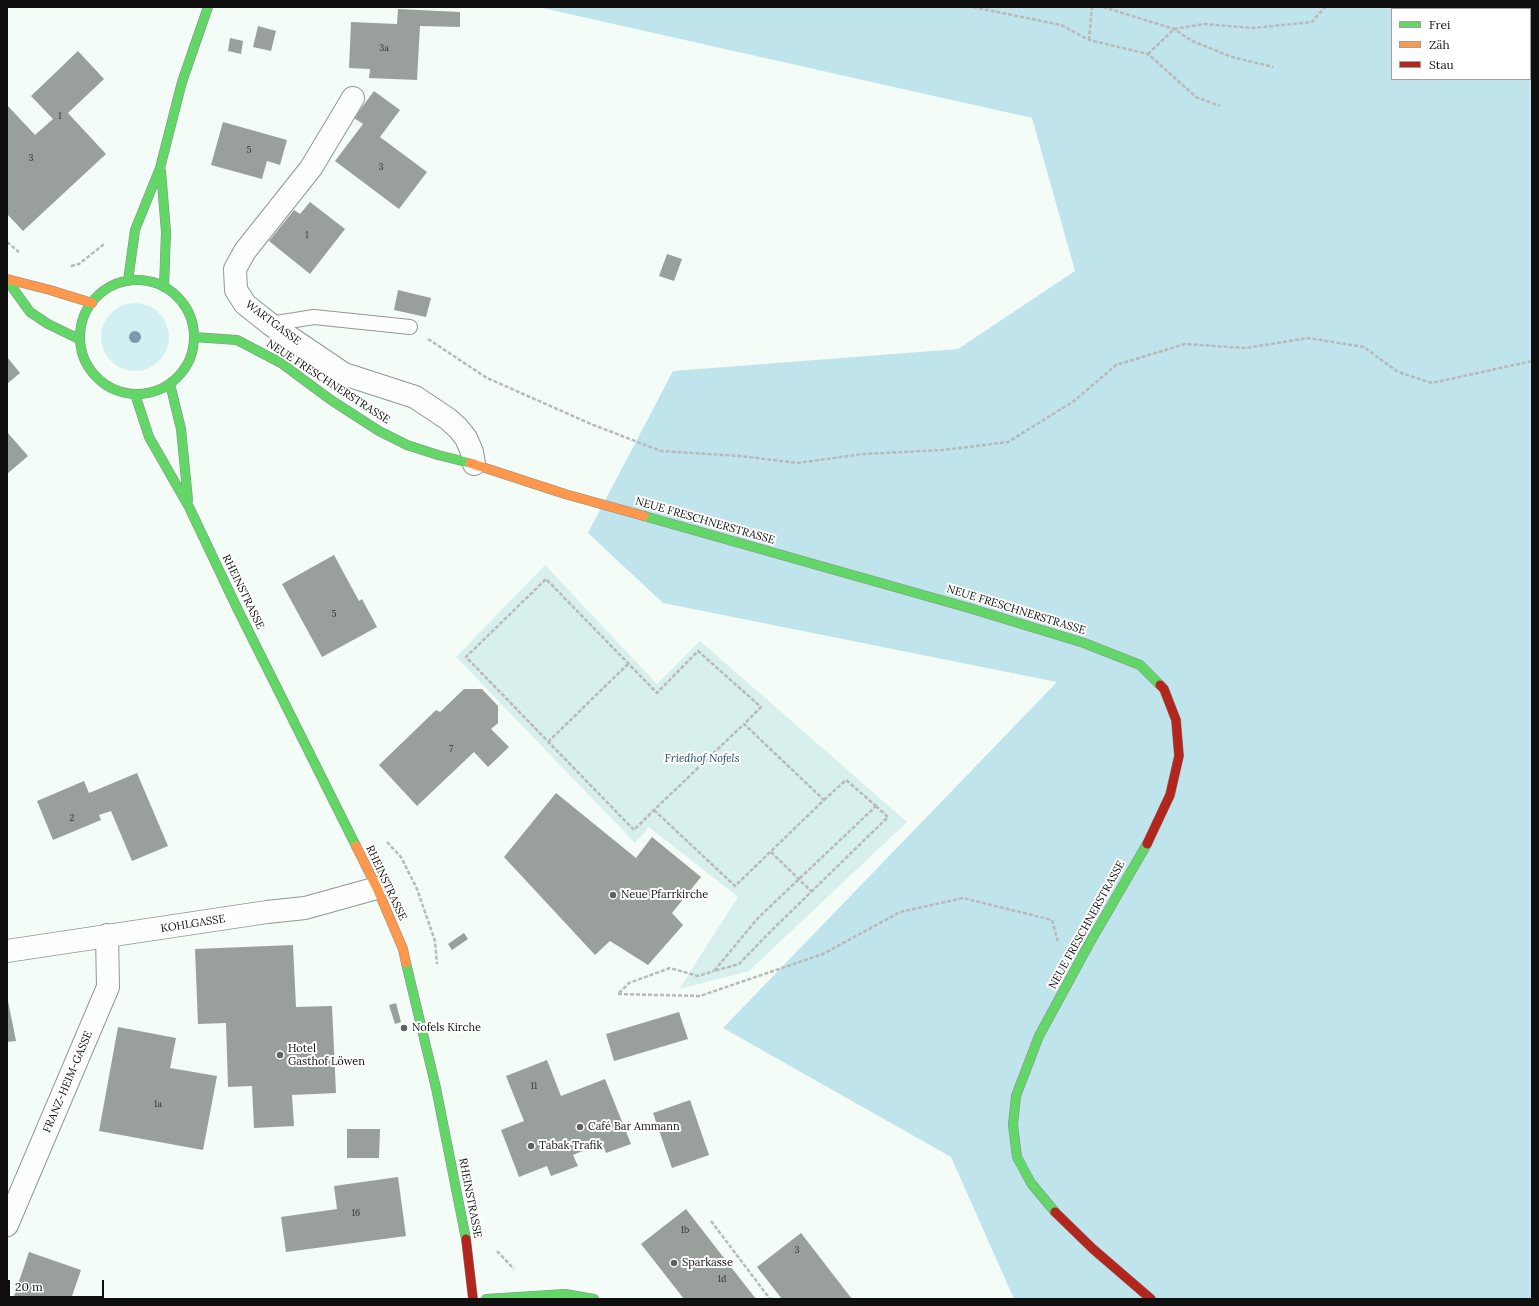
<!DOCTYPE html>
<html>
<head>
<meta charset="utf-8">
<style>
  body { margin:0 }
  #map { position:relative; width:1539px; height:1306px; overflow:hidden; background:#f4fcf8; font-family:Lora,serif }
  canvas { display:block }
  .frame { position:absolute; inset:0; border:8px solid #0f0f0f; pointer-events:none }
  .legend { position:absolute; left:1391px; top:8px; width:140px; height:72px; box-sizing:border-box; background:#fff; border:1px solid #9f9f9f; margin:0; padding:5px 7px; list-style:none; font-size:12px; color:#0f0f0f }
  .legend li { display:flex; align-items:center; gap:8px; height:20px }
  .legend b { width:20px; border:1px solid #9f9f9f }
  .scale { position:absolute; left:8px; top:1280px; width:96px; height:18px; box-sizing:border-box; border:2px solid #0f0f0f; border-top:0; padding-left:5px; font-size:12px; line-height:14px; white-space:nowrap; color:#0f0f0f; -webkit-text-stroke:3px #fff; paint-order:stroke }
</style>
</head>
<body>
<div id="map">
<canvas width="1539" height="1306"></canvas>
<div class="frame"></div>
<ul class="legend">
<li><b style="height:5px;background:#63d668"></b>Frei</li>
<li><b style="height:5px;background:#ff974d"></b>Zäh</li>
<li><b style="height:5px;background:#b3261e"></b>Stau</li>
</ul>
<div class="scale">20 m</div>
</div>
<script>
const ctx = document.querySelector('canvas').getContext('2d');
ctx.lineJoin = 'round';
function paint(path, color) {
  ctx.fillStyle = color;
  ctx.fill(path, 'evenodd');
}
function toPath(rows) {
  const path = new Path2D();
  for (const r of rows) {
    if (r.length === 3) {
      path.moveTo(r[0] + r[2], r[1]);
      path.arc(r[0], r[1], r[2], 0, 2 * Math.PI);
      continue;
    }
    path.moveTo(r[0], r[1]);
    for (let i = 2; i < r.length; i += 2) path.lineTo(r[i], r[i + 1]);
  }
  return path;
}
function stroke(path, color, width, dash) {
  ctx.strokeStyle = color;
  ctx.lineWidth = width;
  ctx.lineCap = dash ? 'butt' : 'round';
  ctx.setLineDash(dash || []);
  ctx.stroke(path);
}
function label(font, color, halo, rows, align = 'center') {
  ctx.font = font + ' Lora,serif';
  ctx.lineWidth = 4;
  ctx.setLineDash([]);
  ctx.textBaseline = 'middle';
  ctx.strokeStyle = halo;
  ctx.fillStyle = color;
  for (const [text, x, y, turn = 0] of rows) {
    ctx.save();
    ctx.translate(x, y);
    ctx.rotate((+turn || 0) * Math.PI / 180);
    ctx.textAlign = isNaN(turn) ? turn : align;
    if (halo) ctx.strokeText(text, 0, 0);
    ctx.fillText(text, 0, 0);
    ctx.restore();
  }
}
paint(toPath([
  [135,337,34]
]), '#d2f0f2');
paint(toPath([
  [538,7,1532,7,1532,1299,1014,1299,951,1157,723,1028,1057,682,663,603,588,533,673,371,958,349,1075,271,1032,118],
  [1392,9,1530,9,1530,79,1392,79]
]), '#c0e4eb');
paint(toPath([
  [545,565,657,684,700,641,907,822,749,971,679,989,738,897,649,827,635,843,456,657]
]), '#d7efed');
paint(toPath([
  [398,9,460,12,460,27,420,26,417,80,369,78,370,69,349,68,351,22,397,24],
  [258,26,276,31,271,51,253,47],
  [230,38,243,41,241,54,228,51],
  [78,51,104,79,68,113,106,154,23,231,7,214,7,105,35,135,53,119,31,96],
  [374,91,400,110,380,137,427,172,399,209,335,161,363,124,354,118],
  [223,122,287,140,280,165,267,161,262,179,211,165],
  [310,202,345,229,310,274,269,241,294,210,300,214],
  [667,254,682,259,674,281,659,276],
  [398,290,431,298,426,317,394,310],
  [7,357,20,373,7,384],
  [7,432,28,456,7,474],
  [334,555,359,601,362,599,377,627,322,657,282,584],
  [464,689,482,689,498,706,498,723,491,729,509,747,488,767,474,752,417,806,379,765,436,710,440,712],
  [137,773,168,846,132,861,111,811,99,815,101,820,53,840,37,801,84,781,89,793],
  [556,793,636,858,652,837,701,877,672,913,683,925,648,965,610,941,595,955,504,857],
  [464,933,468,939,452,950,448,944],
  [293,945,296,1007,332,1006,336,1093,292,1095,294,1126,254,1128,252,1086,228,1087,226,1023,198,1024,195,949],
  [7,996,16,1041,7,1042],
  [396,1003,401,1022,395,1024,389,1005],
  [679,1012,688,1039,614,1061,606,1034],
  [118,1027,176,1038,170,1068,217,1076,203,1150,99,1131],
  [547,1060,561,1096,605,1079,631,1144,606,1153,602,1143,573,1155,578,1166,551,1176,547,1166,519,1177,501,1130,524,1121,506,1076],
  [690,1100,709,1155,672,1168,653,1113],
  [347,1129,380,1129,379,1158,347,1158],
  [398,1177,406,1236,286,1252,281,1217,337,1209,334,1186],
  [686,1209,724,1258,756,1299,684,1299,641,1244],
  [801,1233,852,1299,782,1299,757,1267],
  [29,1252,81,1270,71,1299,13,1299]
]), '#99a09b');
const lane = toPath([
  [270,324,314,317,410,327]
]);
const street = toPath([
  [353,98,311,168,245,251,235,269,236,290,245,304,270,324,344,374,415,397,448,419,458,428,466,438,472,452,474,464],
  [7,951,267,912,305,908,377,888],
  [7,1225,108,987,107,935]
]);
const fast = toPath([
  [161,171,166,232,164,287],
  [7,280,30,312,48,324,79,339],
  [137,337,57],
  [128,281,135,230,160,168,182,82,208,7],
  [194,337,237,340,281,363,331,400,379,431,407,445,438,455,470,463],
  [170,384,181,429,188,500],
  [135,394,149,437,189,507,237,608,356,846],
  [644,516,969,608,1084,643,1140,665,1160,685],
  [406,963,436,1088,466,1239],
  [1055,1212,1031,1183,1017,1157,1013,1125,1016,1096,1039,1036,1089,944,1147,844],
  [486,1299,565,1294,594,1299]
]);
const slow = toPath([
  [7,279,50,290,92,303],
  [470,463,565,494,644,516],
  [356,846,377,888,403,949,406,963]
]);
const jam = toPath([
  [1147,844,1170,795,1179,756,1176,720,1164,689,1160,685],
  [1055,1212,1093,1249,1151,1299],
  [466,1239,473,1299]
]);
stroke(lane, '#929694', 16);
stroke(street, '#929694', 24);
stroke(fast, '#898c8b', 10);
stroke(slow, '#898c8b', 10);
stroke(jam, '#898c8b', 10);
stroke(toPath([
  [973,7,1061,25,1089,40,1148,54,1196,97,1220,106],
  [1103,7,1174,29,1192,41,1232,57,1273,67],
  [1089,40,1092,7],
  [1148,54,1174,29,1204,24,1253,28,1312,22,1325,7],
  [7,242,19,252],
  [71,266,79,264,104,244],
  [428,339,487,378,591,424,661,451,740,456,798,463,863,454,943,450,1008,442,1074,401,1116,365,1185,344,1246,348,1308,338,1364,347,1398,372,1432,383,1532,361],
  [548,742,628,664],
  [824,800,846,780,876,806],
  [876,806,888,817,771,931,739,964,714,971,758,918,876,806],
  [654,810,735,886,824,800,744,724,761,707,698,651,657,693,546,579,466,657,634,830,654,810,744,724],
  [387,842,401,857,417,889,435,941,437,964],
  [771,852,811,891],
  [619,993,629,983,670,968,698,976,714,971],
  [618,994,700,996,823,954,900,912,963,898,1052,920,1058,942],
  [711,1221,770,1299],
  [497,1251,514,1269]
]), '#b8b9b8', 2.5, [4, 2]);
stroke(lane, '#fdfffe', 14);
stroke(street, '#fdfffe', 22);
stroke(fast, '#63d668', 9);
stroke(slow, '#ff974d', 9);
stroke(jam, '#b3261e', 9);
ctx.fillStyle = '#7c98ac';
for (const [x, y] of [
  [135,337]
]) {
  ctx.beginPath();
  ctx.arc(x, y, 6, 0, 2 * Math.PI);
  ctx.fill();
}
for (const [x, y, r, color] of [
  [613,895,4,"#5f6261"],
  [404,1028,4,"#5f6261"],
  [280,1055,4,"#5f6261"],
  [580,1127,4,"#5f6261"],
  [531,1146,4,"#5f6261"],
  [674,1263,4,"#5f6261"]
]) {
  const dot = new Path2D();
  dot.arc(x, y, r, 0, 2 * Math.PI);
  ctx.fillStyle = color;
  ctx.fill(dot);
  stroke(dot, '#fff', 1.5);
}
label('9px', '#323332', null, [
  ["3a",384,48],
  ["1",60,116],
  ["5",249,150],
  ["3",31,158],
  ["3",381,167],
  ["1",307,235],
  ["5",334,614],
  ["7",451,749],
  ["2",72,818],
  ["11",534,1086],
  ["1a",158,1104],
  ["16",356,1213],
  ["1b",685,1230],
  ["3",797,1250],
  ["1d",722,1279]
]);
label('11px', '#0f0f0f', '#fff', [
  ["WARTGASSE",273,323,37],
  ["NEUE FRESCHNERSTRASSE",328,382,33],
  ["NEUE FRESCHNERSTRASSE",705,521,16],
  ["RHEINSTRASSE",243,592,64],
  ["NEUE FRESCHNERSTRASSE",1016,610,17],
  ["RHEINSTRASSE",386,883,65],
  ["KOHLGASSE",193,924,-9],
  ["NEUE FRESCHNERSTRASSE",1087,925,-61],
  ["FRANZ-HEIM-GASSE",68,1082,-67],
  ["RHEINSTRASSE",470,1198,79]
]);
label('italic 11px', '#19476d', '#fff', [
  ["Friedhof Nofels",702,759]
]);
label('11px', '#0f0f0f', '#fff', [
  ["Neue Pfarrkirche",621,895],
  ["Nofels Kirche",412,1028],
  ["Hotel",288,1049],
  ["Gasthof Löwen",288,1062],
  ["Café Bar Ammann",588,1127],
  ["Tabak Trafik",539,1146],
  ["Sparkasse",682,1263]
], 'left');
</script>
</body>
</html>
